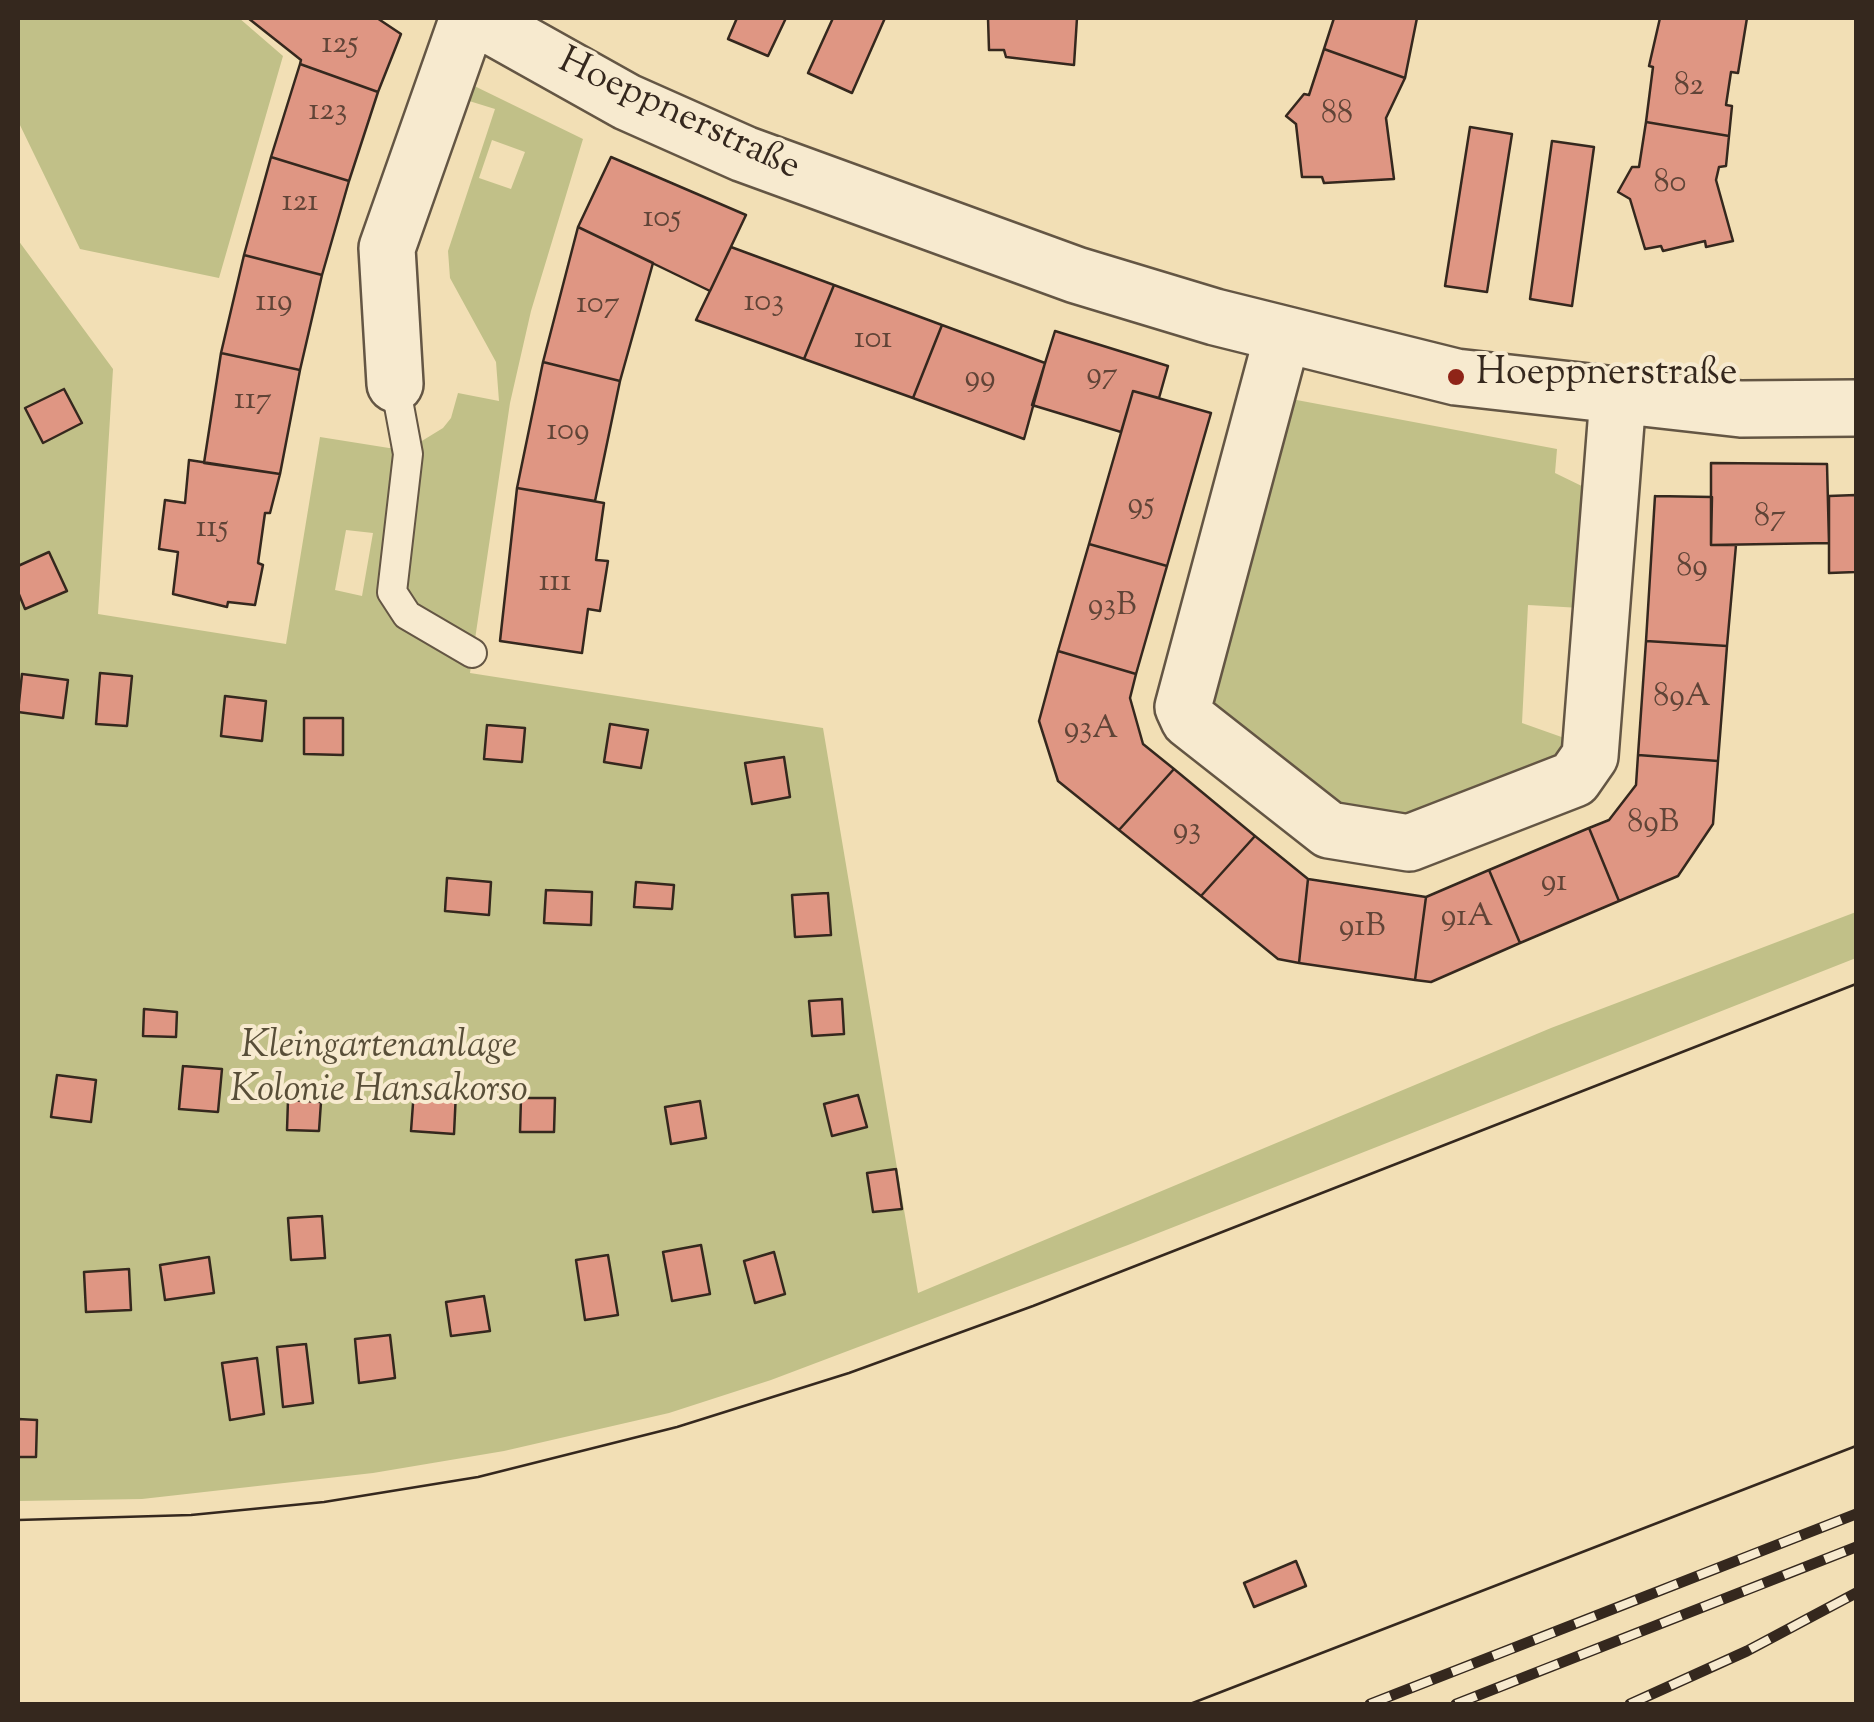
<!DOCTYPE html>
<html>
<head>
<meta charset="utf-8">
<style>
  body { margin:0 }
  #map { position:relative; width:1874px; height:1722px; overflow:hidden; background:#f2dfb5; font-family:"Sorts Mill Goudy",serif }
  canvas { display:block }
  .frame { position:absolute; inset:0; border:20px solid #35281e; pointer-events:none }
</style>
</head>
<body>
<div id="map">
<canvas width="1874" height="1722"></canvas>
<div class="frame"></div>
</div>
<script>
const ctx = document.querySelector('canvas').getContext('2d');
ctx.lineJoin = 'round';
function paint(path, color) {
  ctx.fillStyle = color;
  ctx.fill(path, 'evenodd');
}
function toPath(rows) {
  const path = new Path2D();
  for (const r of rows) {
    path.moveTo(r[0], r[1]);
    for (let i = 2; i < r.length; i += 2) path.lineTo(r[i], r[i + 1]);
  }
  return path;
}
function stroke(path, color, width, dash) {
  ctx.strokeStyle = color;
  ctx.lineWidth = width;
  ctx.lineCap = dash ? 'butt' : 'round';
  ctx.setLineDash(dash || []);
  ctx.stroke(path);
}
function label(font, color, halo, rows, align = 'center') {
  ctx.font = font + ' "Sorts Mill Goudy",serif';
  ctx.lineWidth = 8;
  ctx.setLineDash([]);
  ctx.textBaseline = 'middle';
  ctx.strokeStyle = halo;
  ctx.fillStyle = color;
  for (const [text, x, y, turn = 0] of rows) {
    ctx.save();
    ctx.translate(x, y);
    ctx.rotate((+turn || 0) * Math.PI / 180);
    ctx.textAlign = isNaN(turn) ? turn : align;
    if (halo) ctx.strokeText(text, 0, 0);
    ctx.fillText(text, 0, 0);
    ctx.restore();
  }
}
paint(toPath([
  [18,18,239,18,283,56,219,278,80,249,18,121],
  [460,79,583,139,531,311,510,403,470,673,823,728,918,1293,1551,1028,1856,912,1856,958,1128,1245,771,1380,669,1413,504,1451,373,1473,142,1499,18,1501,18,240,113,369,98,614,286,644,320,437,389,448,412,447,443,428,451,418,458,393,499,401,496,362,450,278,448,251,495,109,466,100],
  [492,140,525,152,511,189,479,178],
  [346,530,373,533,362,596,335,590],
  [1286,398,1557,449,1555,473,1592,491,1581,608,1528,605,1522,723,1570,740,1569,752,1415,827,1334,817,1210,710]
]), '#c1c088');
const building = toPath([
  [248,18,377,18,401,34,378,92,300,64,301,60,248,18],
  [737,18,786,18,768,56,728,39,737,18],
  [833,18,885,18,852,93,808,73,833,18],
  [988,18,1077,18,1074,65,1006,57,1004,50,989,50,988,18],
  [1334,18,1417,18,1405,78,1324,49,1334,18],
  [1660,18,1747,18,1738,73,1731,72,1726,105,1732,106,1729,136,1646,122,1653,67,1649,66,1660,18],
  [1324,49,1405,78,1386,118,1394,179,1324,183,1322,177,1302,177,1296,124,1286,116,1304,94,1309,95,1324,49],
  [300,64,378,92,349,181,271,157,300,64],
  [1646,122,1729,136,1726,166,1719,167,1716,180,1733,241,1706,247,1705,241,1663,251,1661,246,1645,249,1630,199,1618,192,1632,167,1639,167,1646,122],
  [1470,127,1512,134,1487,292,1445,286,1470,127],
  [1552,141,1594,147,1572,306,1530,299,1552,141],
  [271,157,349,181,322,275,244,255,271,157],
  [611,157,746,215,710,291,578,227,611,157],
  [578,227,653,263,620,381,543,362,578,227],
  [731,247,834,285,804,359,696,320,731,247],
  [244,255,322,275,300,370,221,353,244,255],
  [834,285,942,325,913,398,804,359,834,285],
  [942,325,1045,363,1024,439,913,398,942,325],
  [1055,331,1168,366,1159,398,1133,391,1121,432,1032,405,1055,331],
  [221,353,300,370,280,474,204,463,221,353],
  [543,362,620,381,595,501,517,488,543,362],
  [64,389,82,423,43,443,25,408,64,389],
  [1133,391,1211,413,1167,566,1089,544,1133,391],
  [189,460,280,474,270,513,265,513,258,563,263,565,255,605,228,602,227,607,173,594,178,552,159,549,165,500,185,503,189,460],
  [1711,463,1827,464,1829,543,1711,545,1711,463],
  [517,488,604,503,596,560,608,561,600,611,588,609,582,653,500,641,517,488],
  [1856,495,1856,572,1829,573,1829,496,1856,495],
  [1655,496,1712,497,1711,545,1736,545,1727,646,1646,641,1655,496],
  [1089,544,1167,566,1136,674,1058,651,1089,544],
  [49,552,67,591,25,609,18,592,18,566,49,552],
  [1646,641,1727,646,1718,761,1638,755,1646,641],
  [1058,651,1136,674,1130,698,1143,744,1174,769,1119,830,1058,781,1039,721,1058,651],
  [100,673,132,676,127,726,96,724,100,673],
  [22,674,68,680,63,718,18,712,22,674],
  [225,696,266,701,262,741,221,736,225,696],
  [304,718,343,718,343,755,304,754,304,718],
  [610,724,648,730,641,768,604,762,610,724],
  [487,725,525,728,522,762,484,759,487,725],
  [1638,755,1718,761,1713,824,1678,876,1619,901,1589,828,1609,820,1636,785,1638,755],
  [784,757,790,797,752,804,745,763,784,757],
  [1174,769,1255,836,1201,896,1119,830,1174,769],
  [1589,828,1619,901,1520,943,1489,870,1589,828],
  [1255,836,1308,879,1299,963,1278,959,1201,896,1255,836],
  [1489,870,1520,943,1431,982,1415,980,1426,897,1489,870],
  [447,878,491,882,489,915,445,911,447,878],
  [1308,879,1426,897,1415,980,1299,963,1308,879],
  [636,882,674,885,672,909,634,907,636,882],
  [546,890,592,892,591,925,544,923,546,890],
  [828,893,831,935,795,937,792,895,828,893],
  [842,999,844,1034,812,1036,809,1001,842,999],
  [144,1009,177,1012,176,1037,143,1036,144,1009],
  [183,1066,222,1069,218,1112,179,1109,183,1066],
  [57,1075,96,1080,91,1122,51,1117,57,1075],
  [414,1090,456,1092,454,1134,411,1131,414,1090],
  [858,1095,867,1127,832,1136,824,1104,858,1095],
  [521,1098,555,1098,554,1132,520,1132,521,1098],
  [288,1100,321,1102,319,1131,287,1130,288,1100],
  [700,1101,706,1138,671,1144,665,1107,700,1101],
  [896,1169,902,1209,873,1212,867,1173,896,1169],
  [322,1216,325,1258,291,1260,288,1218,322,1216],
  [701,1245,710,1294,672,1301,663,1252,701,1245],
  [774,1252,785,1294,755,1303,744,1261,774,1252],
  [608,1255,618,1315,585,1320,576,1260,608,1255],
  [209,1257,214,1293,165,1300,160,1265,209,1257],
  [129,1269,131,1310,86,1312,84,1272,129,1269],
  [484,1296,490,1331,451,1336,446,1302,484,1296],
  [390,1335,395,1378,359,1383,355,1339,390,1335],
  [306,1344,313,1403,283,1407,277,1347,306,1344],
  [257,1358,264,1414,230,1420,222,1363,257,1358],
  [18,1419,37,1420,36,1457,18,1457,18,1419],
  [1296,1561,1306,1586,1254,1607,1244,1583,1296,1561]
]);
paint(building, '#df9683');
stroke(building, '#35281e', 2.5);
const service = toPath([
  [395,384,408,454,392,592,407,615,472,653]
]);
const minor = toPath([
  [477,18,627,102,744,154,1076,275,1215,317,1456,377,1741,409,1856,408],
  [1283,334,1183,707,1189,720,1329,830,1409,843,1574,779,1590,756,1618,397],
  [395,384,387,248,468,18]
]);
stroke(service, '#645644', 32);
stroke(minor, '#645644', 60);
stroke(service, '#f7eacf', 28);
stroke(minor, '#f7eacf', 55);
stroke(toPath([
  [18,1520,191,1515,324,1502,478,1477,677,1427,849,1373,1033,1306,1856,984],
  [1190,1704,1856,1446]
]), '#35281e', 2.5);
const rail = toPath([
  [1370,1704,1856,1514],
  [1456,1704,1856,1547],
  [1630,1704,1747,1651,1856,1593]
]);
stroke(rail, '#35281e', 11);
stroke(rail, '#f7eacf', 8, [22]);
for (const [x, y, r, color] of [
  [1456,377,10,"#8f2418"]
]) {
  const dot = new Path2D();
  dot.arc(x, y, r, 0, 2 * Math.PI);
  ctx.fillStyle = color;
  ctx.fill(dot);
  stroke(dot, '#f7eacf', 4);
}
label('32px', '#604437', null, [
  ["125",340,47],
  ["82",1689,89],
  ["123",328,114],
  ["88",1337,117],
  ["80",1670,186],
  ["121",300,205],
  ["105",662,221],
  ["119",274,305],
  ["103",764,305],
  ["107",598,307],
  ["101",873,342],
  ["97",1102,378],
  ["99",980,381],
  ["117",253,403],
  ["109",568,434],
  ["95",1141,508],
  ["87",1770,520],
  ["115",212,531],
  ["89",1692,570],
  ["111",555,585],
  ["93B",1112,609],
  ["89A",1682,700],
  ["93A",1091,732],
  ["89B",1653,826],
  ["93",1187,833],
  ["91",1554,885],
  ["91A",1467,920],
  ["91B",1362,930]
]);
label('38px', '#35281e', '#f7eacf', [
  ["Hoeppnerstraße",678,117,25]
]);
label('38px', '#35281e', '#f7eacf', [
  ["Hoeppnerstraße",1476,377]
], 'left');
label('italic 38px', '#584e38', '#f7eacf', [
  ["Kleingartenanlage",379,1050],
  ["Kolonie Hansakorso",379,1094]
]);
</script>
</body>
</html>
